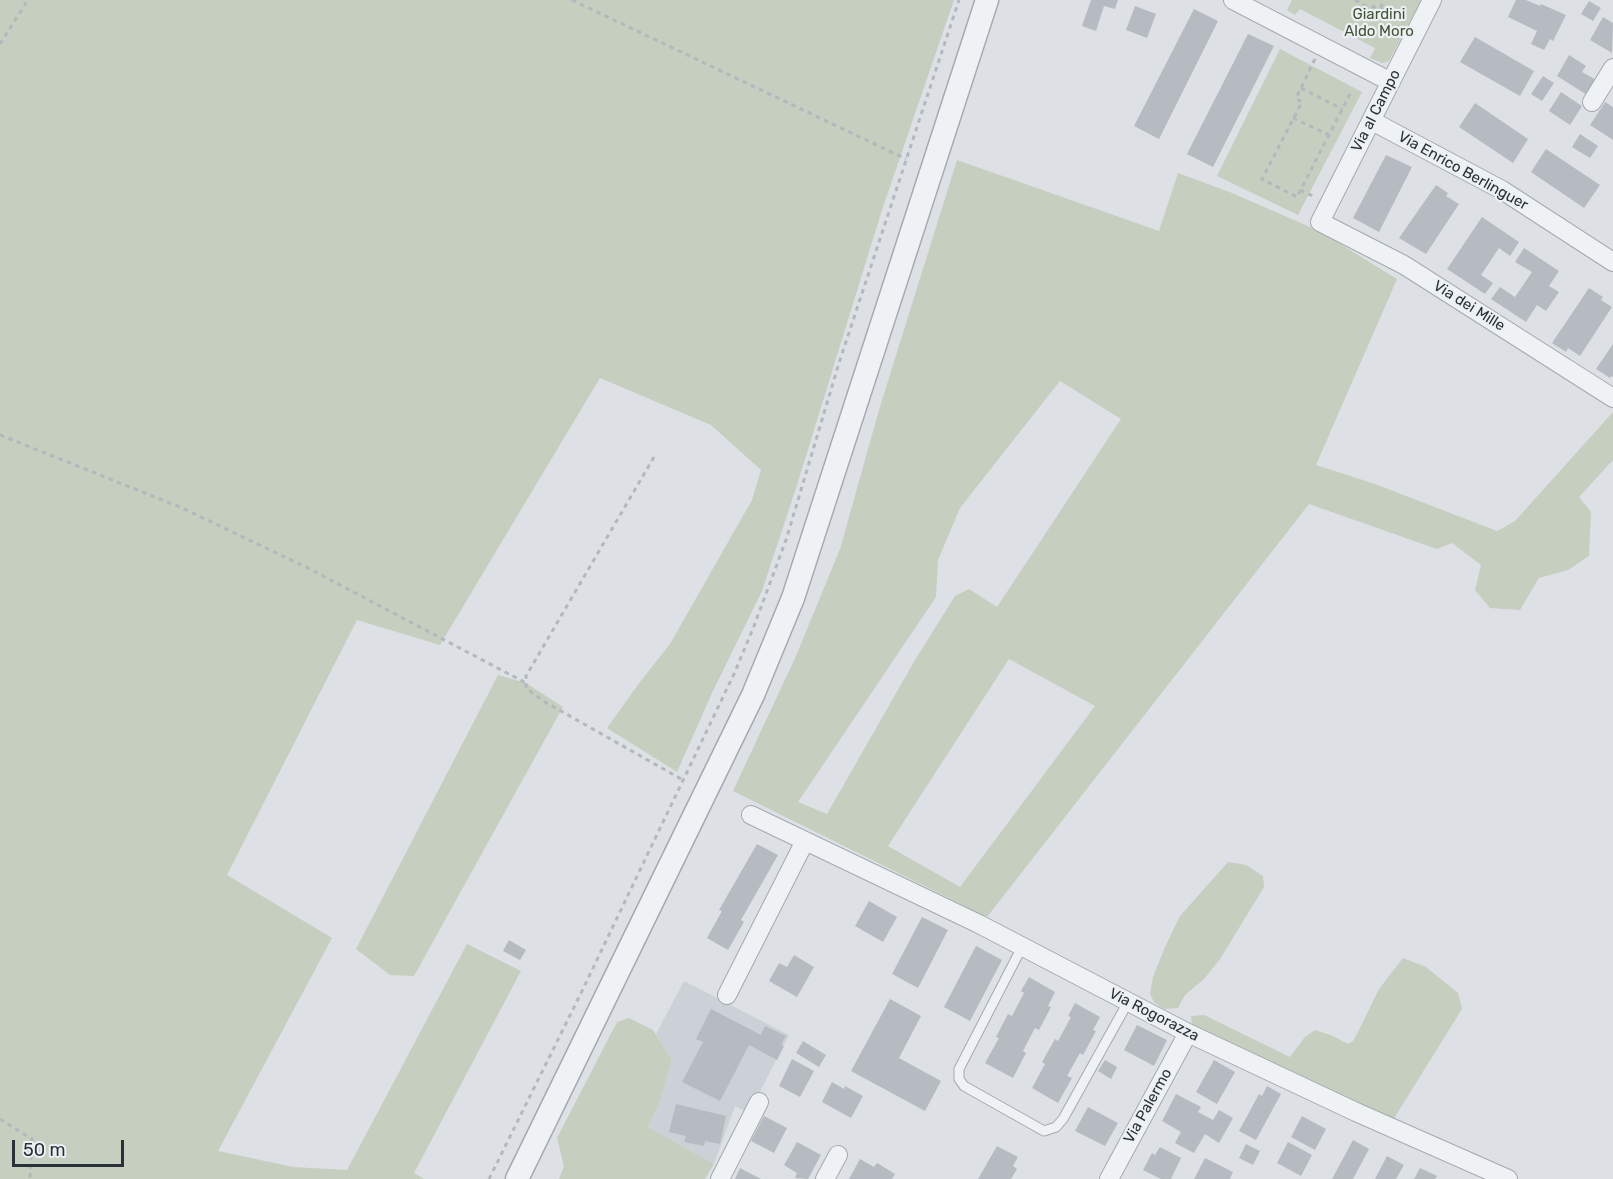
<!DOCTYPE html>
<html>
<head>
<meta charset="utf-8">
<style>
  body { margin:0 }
  #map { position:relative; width:1613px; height:1179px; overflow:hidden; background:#dde1e5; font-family:Rubik,sans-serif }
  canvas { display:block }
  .scale { position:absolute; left:12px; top:1140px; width:112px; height:27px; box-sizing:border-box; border:3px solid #28313a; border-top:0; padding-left:8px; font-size:18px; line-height:21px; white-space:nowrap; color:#28313a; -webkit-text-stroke:4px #ecf0f3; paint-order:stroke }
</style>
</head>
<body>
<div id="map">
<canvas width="1613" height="1179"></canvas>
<div class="scale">50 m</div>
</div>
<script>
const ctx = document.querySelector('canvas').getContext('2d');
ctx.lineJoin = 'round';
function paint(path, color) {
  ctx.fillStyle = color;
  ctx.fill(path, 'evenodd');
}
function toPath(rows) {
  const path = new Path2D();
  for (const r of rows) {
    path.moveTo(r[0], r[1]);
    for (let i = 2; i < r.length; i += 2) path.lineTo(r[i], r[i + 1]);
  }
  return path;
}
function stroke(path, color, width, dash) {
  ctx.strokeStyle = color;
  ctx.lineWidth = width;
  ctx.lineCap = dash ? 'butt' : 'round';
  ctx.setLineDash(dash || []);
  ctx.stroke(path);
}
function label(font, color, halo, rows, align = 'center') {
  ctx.font = font + ' Rubik,sans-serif';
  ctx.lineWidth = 4.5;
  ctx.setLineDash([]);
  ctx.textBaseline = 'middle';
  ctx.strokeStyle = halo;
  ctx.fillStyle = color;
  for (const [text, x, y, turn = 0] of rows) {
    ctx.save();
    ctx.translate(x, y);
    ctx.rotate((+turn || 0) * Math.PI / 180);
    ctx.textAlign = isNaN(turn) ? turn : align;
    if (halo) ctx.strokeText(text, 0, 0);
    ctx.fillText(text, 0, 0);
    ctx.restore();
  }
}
paint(toPath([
  [684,981,789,1035,749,1113,735,1106,714,1164,648,1127,659,1104,672,1060,656,1034]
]), '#cbd1d6');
paint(toPath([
  [0,0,954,0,882,210,797,485,762,591,712,693,677,772,607,728,640,682,670,644,752,500,761,470,711,425,600,378,440,645,357,620,227,875,332,938,218,1151,293,1167,347,1170,467,944,521,971,414,1173,424,1179,0,1179],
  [1292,0,1421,0,1389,61,1382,63,1370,58,1375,48,1300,9,1295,15,1287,10],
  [1280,49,1362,92,1298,215,1217,176],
  [957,160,1159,231,1178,173,1232,193,1319,231,1397,279,1316,465,1375,484,1497,531,1515,521,1613,412,1613,460,1579,497,1591,512,1589,556,1568,570,1539,578,1520,610,1490,608,1475,590,1481,565,1452,543,1437,549,1309,504,987,917,733,791,796,656,840,549,879,410],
  [1060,381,1121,419,997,607,969,589,955,596,915,660,827,814,798,802,936,597,938,560,960,508],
  [1009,659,1095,706,960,887,888,846],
  [498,675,526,683,563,707,414,976,390,975,356,949],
  [1228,862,1246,865,1263,876,1264,887,1220,959,1204,979,1185,995,1178,1008,1164,1009,1154,1002,1150,994,1153,977,1165,947,1180,916],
  [1403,958,1426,967,1458,993,1462,1009,1393,1120,1285,1071,1192,1024,1191,1016,1204,1015,1290,1057,1305,1037,1315,1030,1333,1036,1348,1044,1353,1041,1358,1032,1379,989],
  [629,1018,653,1030,672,1060,659,1104,648,1127,714,1164,705,1179,559,1179,564,1166,557,1138,617,1022]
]), '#c5cebf');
paint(toPath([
  [1091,0,1118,0,1115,9,1104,6,1096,31,1082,26],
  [1516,0,1526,0,1540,6,1541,4,1566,15,1553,41,1550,39,1544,50,1531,44,1537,31,1508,17],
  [1589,1,1601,8,1593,21,1581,14],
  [1135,6,1156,14,1147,38,1126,30],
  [1194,9,1218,21,1159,139,1134,126],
  [1603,17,1613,23,1612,53,1590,40],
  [1248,34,1274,46,1213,167,1187,154],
  [1475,37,1534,71,1520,96,1460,62],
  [1569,55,1586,66,1582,72,1596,80,1587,95,1557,76],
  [1543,76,1554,83,1542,101,1531,94],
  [1561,92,1582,106,1570,125,1549,111],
  [1605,102,1613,107,1613,140,1590,125],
  [1475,103,1528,139,1513,163,1459,127],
  [1580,134,1598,146,1590,158,1572,147],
  [1546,149,1600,185,1584,208,1531,172],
  [1386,155,1412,167,1379,232,1353,218],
  [1436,185,1448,193,1446,196,1459,204,1426,254,1399,238],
  [1482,217,1519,242,1510,256,1499,248,1481,275,1493,283,1485,294,1447,269],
  [1524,248,1559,271,1549,286,1559,292,1546,311,1537,305,1526,322,1491,299,1500,287,1515,297,1532,272,1515,262],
  [1589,288,1603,297,1601,300,1612,307,1580,356,1568,348,1566,352,1552,343],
  [1613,344,1613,377,1611,376,1610,378,1596,369],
  [757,844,778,855,741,920,744,922,728,950,707,938,722,911,719,910],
  [869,901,897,917,883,942,855,926],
  [922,917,948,930,918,988,892,974],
  [509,940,526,950,520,960,503,951],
  [976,946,1002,960,970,1021,944,1007],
  [794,955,814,967,797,997,769,981,779,963,787,967],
  [1029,977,1055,992,1048,1006,1051,1007,1039,1030,1035,1028,1023,1051,1026,1053,1013,1078,985,1063,999,1038,996,1037,1008,1014,1012,1016,1024,993,1021,991],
  [890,999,921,1016,899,1058,941,1081,925,1111,851,1071],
  [1075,1003,1100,1017,1093,1030,1096,1031,1083,1055,1080,1053,1067,1076,1072,1078,1058,1103,1032,1088,1045,1064,1042,1062,1055,1039,1058,1041,1071,1017,1068,1016],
  [711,1009,761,1035,765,1026,786,1036,781,1045,784,1046,777,1060,749,1045,720,1101,682,1082,703,1042,696,1039],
  [1137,1025,1167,1040,1154,1066,1124,1050],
  [803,1041,826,1055,819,1067,796,1053],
  [792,1059,814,1071,800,1097,779,1086],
  [1105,1060,1117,1067,1111,1079,1098,1071],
  [1214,1060,1235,1072,1217,1104,1196,1092],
  [832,1082,844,1089,845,1086,863,1096,851,1118,822,1102],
  [1267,1086,1281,1094,1256,1140,1239,1131,1259,1094,1262,1096],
  [1176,1094,1201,1107,1198,1112,1213,1120,1219,1110,1233,1118,1219,1143,1205,1134,1194,1153,1175,1143,1181,1132,1162,1121],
  [676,1104,726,1116,720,1144,705,1141,704,1146,684,1142,686,1136,669,1132],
  [1088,1107,1118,1123,1105,1146,1075,1131],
  [764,1116,787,1128,774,1153,751,1141],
  [1302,1116,1326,1129,1315,1150,1291,1137],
  [1353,1140,1369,1149,1353,1179,1332,1179],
  [797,1142,821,1155,808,1179,795,1178,797,1173,784,1165],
  [1288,1142,1312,1155,1301,1176,1277,1163],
  [1246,1144,1260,1151,1253,1165,1239,1158],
  [997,1146,1018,1157,1013,1166,1017,1169,1011,1179,978,1179],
  [1160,1147,1181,1158,1171,1179,1161,1179,1143,1170,1152,1153,1155,1155],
  [1387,1156,1404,1165,1396,1179,1375,1179],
  [1205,1158,1233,1172,1230,1179,1194,1179],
  [860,1159,874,1167,877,1163,895,1174,892,1179,849,1179],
  [740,1168,761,1179,735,1179],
  [1420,1168,1437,1176,1435,1179,1414,1179]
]), '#b5bbc1');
const service = toPath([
  [1022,947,959,1069,959,1079,964,1086,1044,1131,1056,1127,1063,1119,1128,1002]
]);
const minor = toPath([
  [1233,0,1391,82],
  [1432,0,1320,222,1404,265,1613,398],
  [1592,102,1613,68],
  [1372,121,1502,190,1613,262],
  [751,815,979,924,1188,1033,1356,1112,1508,1179],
  [727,995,805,841],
  [720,1179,759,1102],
  [825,1179,838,1155],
  [1109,1179,1188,1033]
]);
const tertiary = toPath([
  [517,1179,753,695,793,598,987,0]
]);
stroke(service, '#a3a9ae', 11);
stroke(minor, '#a3a9ae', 20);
stroke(tertiary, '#a3a9ae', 25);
stroke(toPath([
  [572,0,906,159],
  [1355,0,1366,6,1381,8,1405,22],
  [1381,8,1383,0],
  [0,44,28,0],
  [1315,59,1296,98,1302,102,1262,179,1297,197,1352,90],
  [1301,88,1342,109],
  [1293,118,1329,135],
  [1300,190,1315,197],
  [0,435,180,507,308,568,526,683],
  [654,457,526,676,526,688,545,702,683,780],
  [0,1119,32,1139,30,1179],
  [489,1179,583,989,734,674,754,626,786,540,839,363,959,0]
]), '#b3b8bc', 3, [4.5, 4.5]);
stroke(service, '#eff2f4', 9);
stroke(minor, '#eff2f4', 18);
stroke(tertiary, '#eff2f4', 22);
label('15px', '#415437', '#ecf0f3', [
  ["Giardini",1379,15],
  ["Aldo Moro",1379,32]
]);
label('15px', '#28313a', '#ecf0f3', [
  ["Via al Campo",1376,111,-63],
  ["Via Enrico Berlinguer",1463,171,29],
  ["Via dei Mille",1469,306,32],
  ["Via Rogorazza",1154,1015,27],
  ["Via Palermo",1148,1106,-61]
]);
</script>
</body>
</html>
